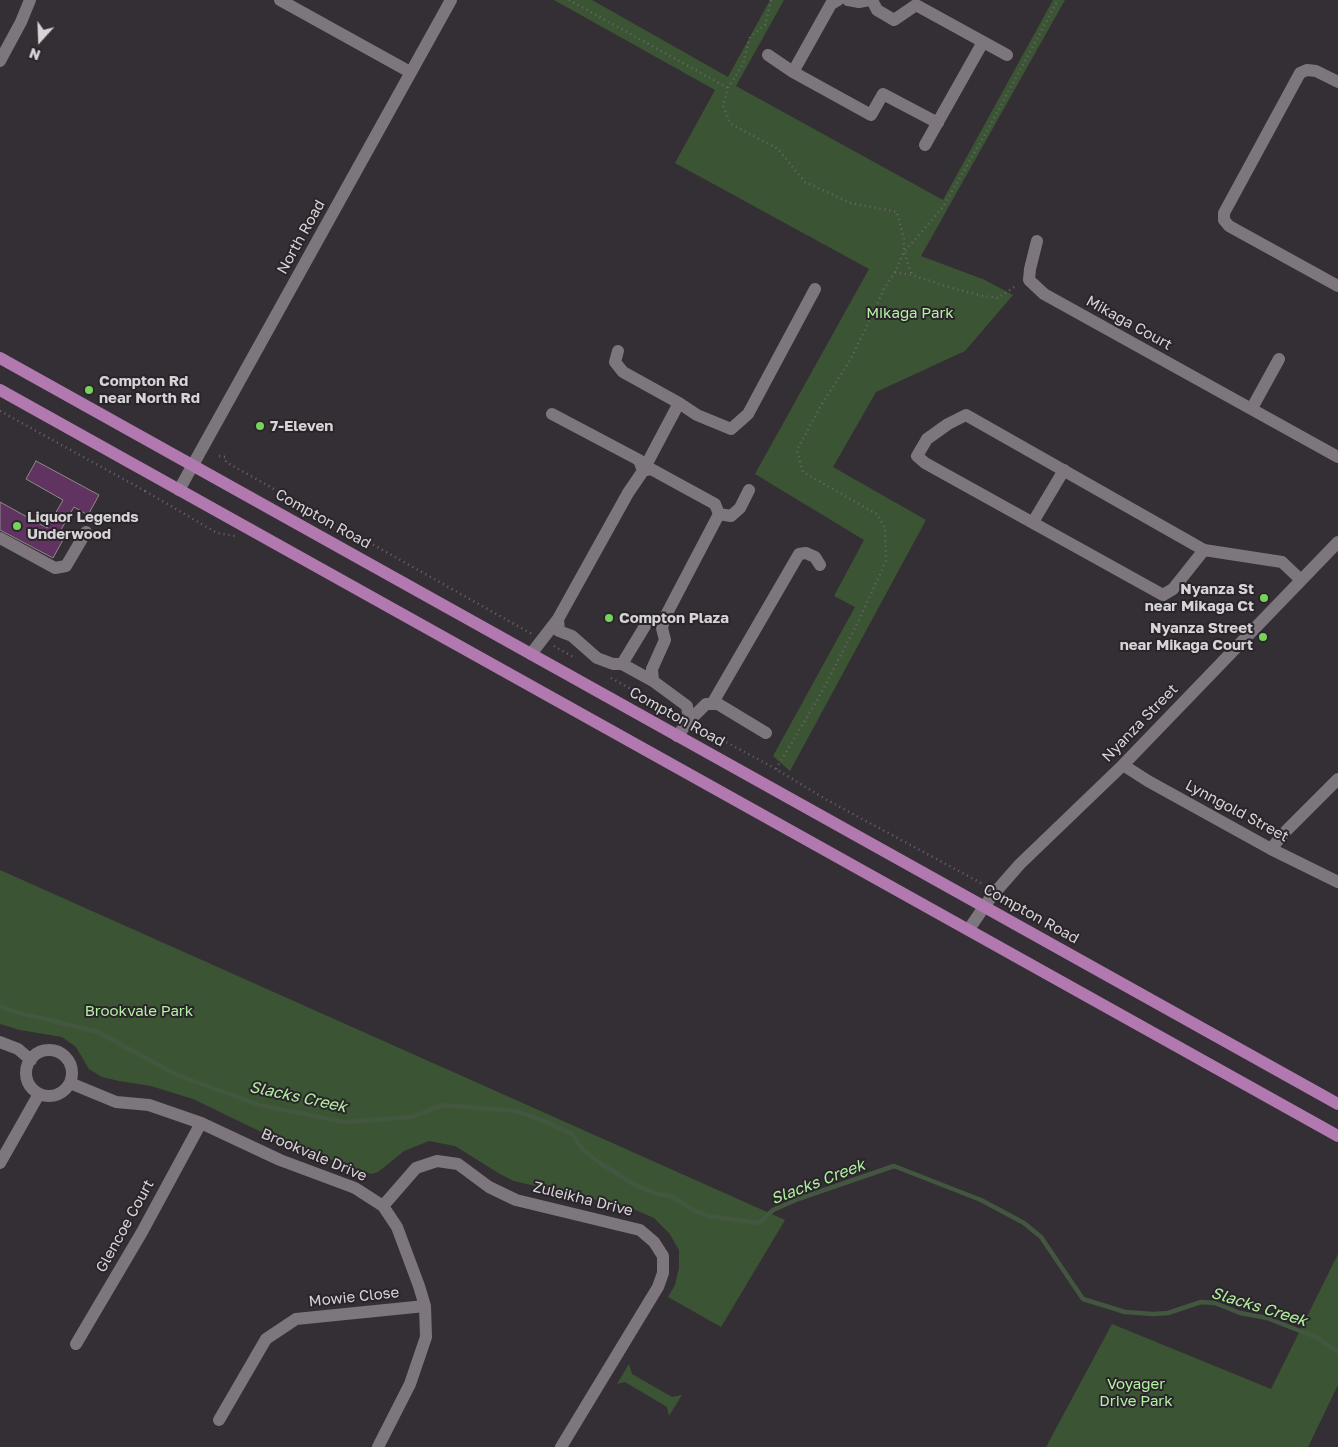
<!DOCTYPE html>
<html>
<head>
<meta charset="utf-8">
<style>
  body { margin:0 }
  #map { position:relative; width:1338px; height:1447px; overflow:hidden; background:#342f34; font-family:"Golos Text",sans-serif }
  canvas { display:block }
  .north { position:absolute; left:15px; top:15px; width:50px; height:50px; -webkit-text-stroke:4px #2a252a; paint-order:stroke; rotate:200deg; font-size:14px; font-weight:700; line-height:20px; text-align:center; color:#d7d4d7 }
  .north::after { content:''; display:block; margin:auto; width:18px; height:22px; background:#d7d4d7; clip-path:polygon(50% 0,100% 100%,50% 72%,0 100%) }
</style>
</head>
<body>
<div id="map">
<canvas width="1338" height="1447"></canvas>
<div class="north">N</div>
</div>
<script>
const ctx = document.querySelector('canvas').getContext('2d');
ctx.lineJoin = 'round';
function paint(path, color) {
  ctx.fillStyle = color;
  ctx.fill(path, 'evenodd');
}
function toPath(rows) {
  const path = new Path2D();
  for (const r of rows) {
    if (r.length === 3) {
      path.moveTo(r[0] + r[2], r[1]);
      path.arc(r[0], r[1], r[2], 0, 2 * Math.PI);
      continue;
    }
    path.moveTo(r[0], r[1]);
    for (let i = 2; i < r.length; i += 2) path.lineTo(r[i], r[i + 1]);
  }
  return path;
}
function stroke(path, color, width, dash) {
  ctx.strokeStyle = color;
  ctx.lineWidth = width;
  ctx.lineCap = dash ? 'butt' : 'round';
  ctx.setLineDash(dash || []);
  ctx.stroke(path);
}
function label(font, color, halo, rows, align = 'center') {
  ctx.font = font + ' "Golos Text",sans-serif';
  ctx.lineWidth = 4;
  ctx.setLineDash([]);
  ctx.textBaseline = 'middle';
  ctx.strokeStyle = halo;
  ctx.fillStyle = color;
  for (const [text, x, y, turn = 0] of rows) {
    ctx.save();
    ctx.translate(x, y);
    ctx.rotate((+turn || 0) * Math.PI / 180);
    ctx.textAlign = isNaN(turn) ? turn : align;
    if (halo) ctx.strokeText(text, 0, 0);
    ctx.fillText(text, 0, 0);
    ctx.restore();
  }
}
paint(toPath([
  [554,0,592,0,728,77,770,0,784,0,736,86,943,200,1053,0,1065,0,921,256,985,280,1013,295,965,351,876,392,833,467,926,520,790,771,773,756,855,607,834,596,864,540,755,474,869,269,675,163,715,90],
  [0,870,785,1220,721,1327,668,1297,675,1285,679,1268,679,1250,669,1233,654,1218,631,1208,514,1181,500,1174,455,1146,429,1141,404,1151,378,1172,371,1174,282,1142,193,1099,151,1086,119,1081,102,1077,89,1069,76,1047,62,1037,20,1030,0,1024],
  [1338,1254,1338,1385,1308,1447,1046,1447,1112,1324,1271,1389],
  [629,1364,632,1374,672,1397,682,1395,669,1416,667,1407,625,1382,617,1384]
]), '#3b5534');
stroke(toPath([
  [0,1006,16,1012,98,1032,177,1075,259,1105,344,1122,412,1117,443,1105,516,1111,547,1122,572,1134,583,1150,600,1163,633,1184,658,1194,671,1196,695,1211,708,1216,759,1223,773,1210,798,1199,894,1166,981,1200,1024,1223,1041,1237,1083,1299,1125,1312,1153,1314,1168,1313,1201,1302,1215,1303,1240,1313,1267,1318,1318,1338,1338,1352]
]), '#425640', 4.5);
const building = toPath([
  [36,461,99,495,88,515,74,507,58,535,64,538,53,558,0,530,0,502,47,528,63,500,26,479,36,461]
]);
paint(building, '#613360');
stroke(building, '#8f888e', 1);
stroke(toPath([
  [569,0,728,88],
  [771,0,765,25,750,37,743,64,728,88,723,106,731,124,778,149,805,182,851,203,897,212,904,239,904,252,912,275],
  [895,272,912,275,955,289,983,296,998,298,1017,285],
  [0,411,145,491,147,488],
  [219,456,225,457,226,462,532,634],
  [145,491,217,533,235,536],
  [554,646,575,658],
  [611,678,667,709],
  [700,728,776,769,827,800,981,883],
  [776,769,819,697,859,620,886,561,885,529,878,515,803,472,797,450,823,402,851,359,885,287,895,272,904,252,943,207,988,129,1058,0]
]), '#6a666a', 2.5, [1, 4]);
stroke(toPath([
  [280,0,410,72],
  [848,0,859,2,869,0],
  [872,0,877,10,894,20,916,5,1007,55],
  [768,55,793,72,871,115,883,94,938,123],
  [0,61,21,22,30,0],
  [793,72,831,4,838,0],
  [1338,82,1316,71,1307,70,1300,73,1224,213,1224,220,1229,226,1338,286],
  [925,145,983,42],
  [1037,241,1030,269,1029,280,1044,294,1338,457],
  [618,351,615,362,623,372,679,403],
  [1252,408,1279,359],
  [552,414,639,460,643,471],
  [643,471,679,403,697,415,731,429,748,414,815,289],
  [179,490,451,0],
  [719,514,731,516,740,508,749,490],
  [1033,522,1064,470],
  [0,538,55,568,66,566,86,532],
  [1204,550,1173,589,1163,595,925,463,917,456,927,439,948,424,966,415,1204,550,1282,562,1301,580],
  [645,626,622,664,613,664,597,658,572,636,559,631,558,619,628,493,643,471,651,469,715,504,719,514,665,617,662,628,665,640,652,669,653,681,687,706,689,721],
  [531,654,558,619],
  [622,664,653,681],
  [712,704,799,554,806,553,815,557,820,565],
  [677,736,689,721,706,704,718,704,766,733],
  [1123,765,1148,781,1271,849,1338,882],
  [1271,849,1283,834,1338,779],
  [969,929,991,897,1020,864,1123,765,1338,542],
  [0,1042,18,1049,31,1060],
  [49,1073,23],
  [70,1083,116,1102,149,1105,201,1123,280,1160,355,1188,383,1206,397,1227,419,1286,425,1306,426,1337,410,1384,378,1447],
  [0,1163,39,1094],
  [383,1206,416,1168,437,1161,458,1164,489,1187,516,1200,640,1230,654,1242,663,1256,663,1273,658,1287,561,1447],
  [76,1344,142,1232,201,1123],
  [219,1420,266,1339,296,1319,425,1306]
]), '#7d777d', 12);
stroke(toPath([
  [0,358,1338,1104],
  [0,390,1338,1136]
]), '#b279b1', 12);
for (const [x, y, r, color] of [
  [89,390,5,"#75d25b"],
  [260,426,5,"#75d25b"],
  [17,526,5,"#75d25b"],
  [1264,598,5,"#75d25b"],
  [609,618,5,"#75d25b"],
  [1263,637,5,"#75d25b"]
]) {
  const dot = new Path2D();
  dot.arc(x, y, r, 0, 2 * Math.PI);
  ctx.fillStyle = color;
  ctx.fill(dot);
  stroke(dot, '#2a252a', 2);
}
label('15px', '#d7d4d7', '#2a252a', [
  ["North Road",301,237,-61],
  ["Mikaga Court",1129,323,29],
  ["Compton Road",323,519,29],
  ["Compton Road",677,717,29],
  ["Nyanza Street",1140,723,-46],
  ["Lynngold Street",1237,811,28],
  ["Compton Road",1031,914,29],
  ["Brookvale Drive",314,1155,23],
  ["Zuleikha Drive",583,1199,14],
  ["Glencoe Court",125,1226,-61],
  ["Mowie Close",354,1297,-6]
]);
label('15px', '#b3f2a2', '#2a252a', [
  ["Mikaga Park",910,313],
  ["Brookvale Park",139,1011],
  ["Voyager",1136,1384],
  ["Drive Park",1136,1401]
]);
label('bold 15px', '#d7d4d7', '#2a252a', [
  ["Compton Rd",99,381],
  ["near North Rd",99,398],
  ["7-Eleven",270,426],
  ["Liquor Legends",27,517],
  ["Underwood",27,534],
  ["Nyanza St",1254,589,"right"],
  ["near Mikaga Ct",1254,606,"right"],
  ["Compton Plaza",619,618],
  ["Nyanza Street",1253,628,"right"],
  ["near Mikaga Court",1253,645,"right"]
], 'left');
label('italic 16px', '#b0ef9f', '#2a252a', [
  ["Slacks Creek",298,1097,12],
  ["Slacks Creek",818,1182,-21],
  ["Slacks Creek",1259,1307,17]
]);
</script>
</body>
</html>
